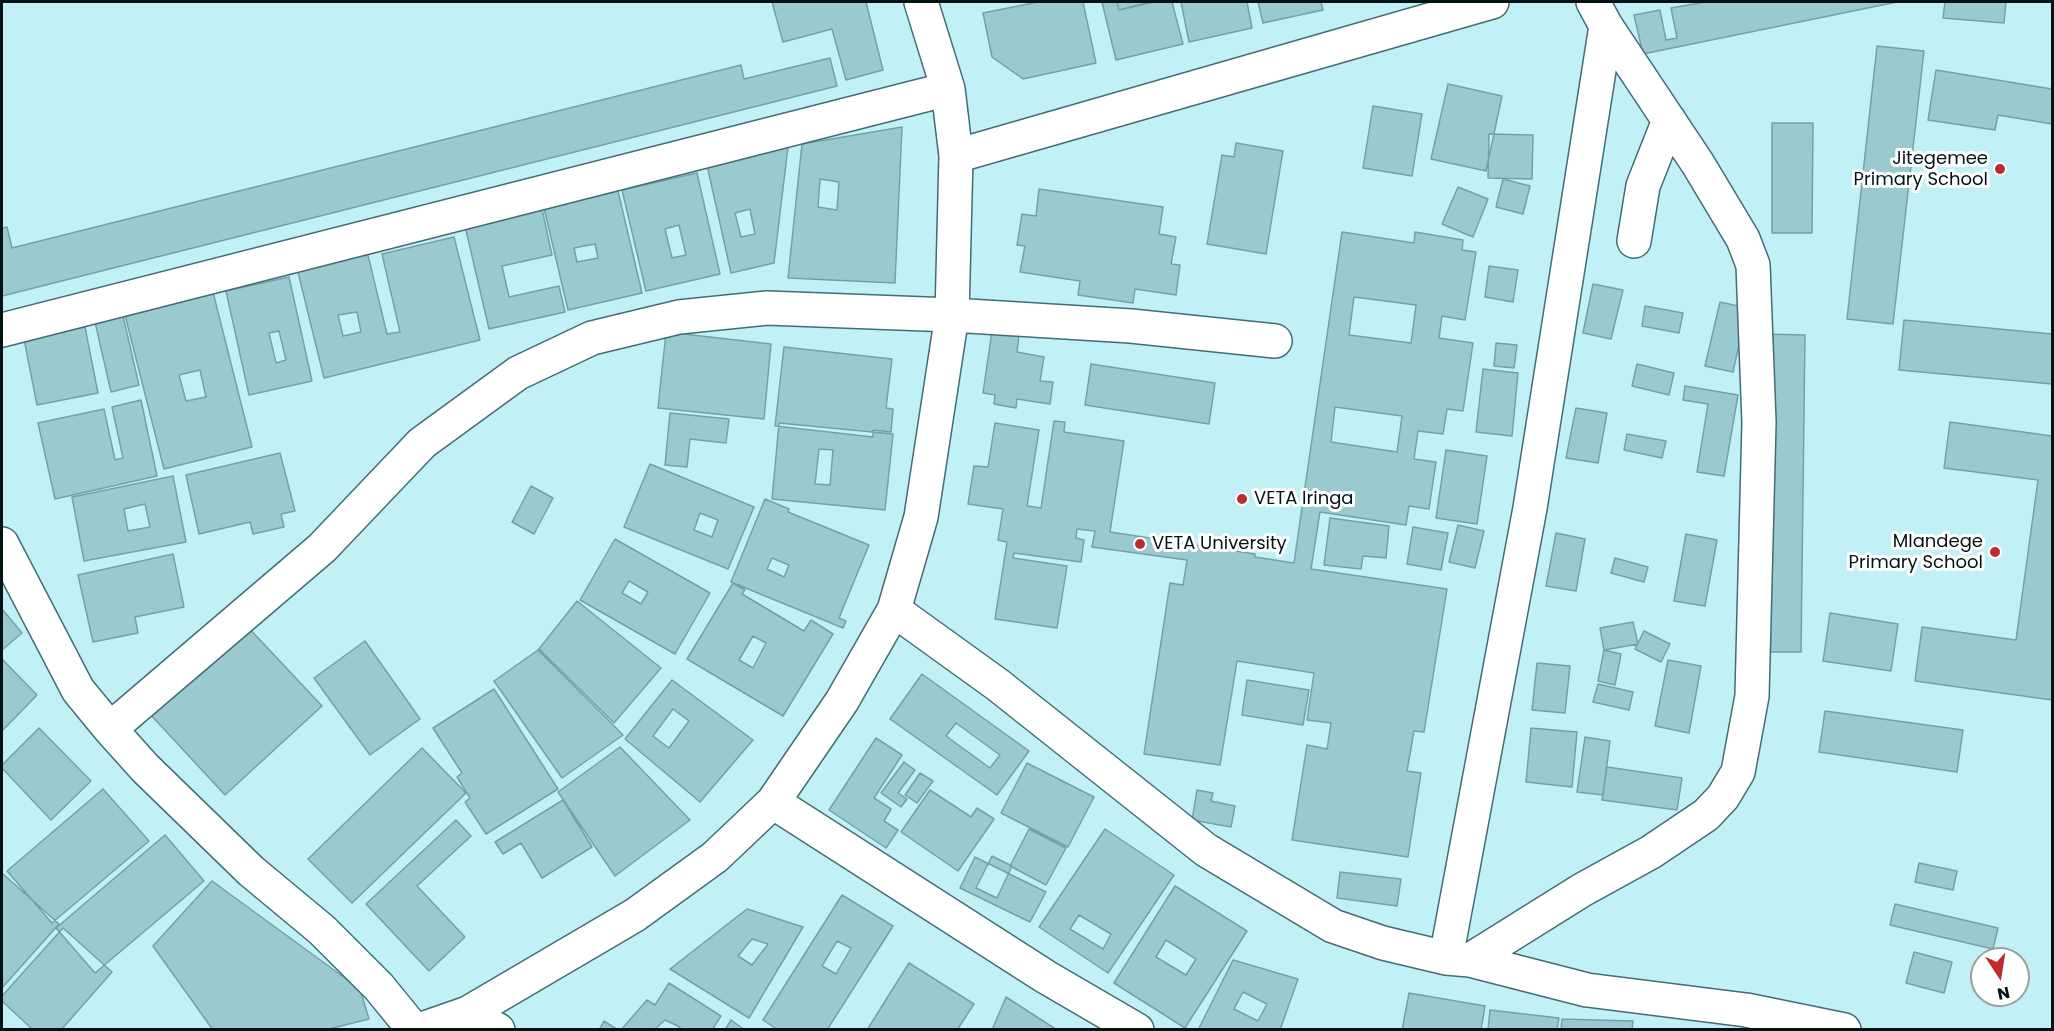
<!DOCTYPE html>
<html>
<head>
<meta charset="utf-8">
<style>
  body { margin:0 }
  #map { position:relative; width:2054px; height:1031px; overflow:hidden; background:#c1f1f7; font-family:Poppins,sans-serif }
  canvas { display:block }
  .frame { position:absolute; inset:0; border:3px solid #021215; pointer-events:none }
  .north { position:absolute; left:1970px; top:947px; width:60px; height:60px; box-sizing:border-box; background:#fff; border:2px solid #9aa0a1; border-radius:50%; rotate:168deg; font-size:16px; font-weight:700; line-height:24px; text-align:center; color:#021215 }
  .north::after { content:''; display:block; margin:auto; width:21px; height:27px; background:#bc2c2c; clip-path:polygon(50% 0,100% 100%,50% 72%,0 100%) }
</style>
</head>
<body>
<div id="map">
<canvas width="2054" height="1031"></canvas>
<div class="frame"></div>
<div class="north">N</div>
</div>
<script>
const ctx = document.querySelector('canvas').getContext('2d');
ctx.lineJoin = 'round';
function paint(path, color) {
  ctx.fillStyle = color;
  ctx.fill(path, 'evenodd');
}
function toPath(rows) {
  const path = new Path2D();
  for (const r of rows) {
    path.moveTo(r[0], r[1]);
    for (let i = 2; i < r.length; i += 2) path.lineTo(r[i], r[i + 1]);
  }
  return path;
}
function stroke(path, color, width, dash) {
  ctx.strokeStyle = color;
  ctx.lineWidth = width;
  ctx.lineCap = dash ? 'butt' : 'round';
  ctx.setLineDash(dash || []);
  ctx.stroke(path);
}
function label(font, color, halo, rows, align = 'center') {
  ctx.font = font + ' Poppins,sans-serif';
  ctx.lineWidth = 6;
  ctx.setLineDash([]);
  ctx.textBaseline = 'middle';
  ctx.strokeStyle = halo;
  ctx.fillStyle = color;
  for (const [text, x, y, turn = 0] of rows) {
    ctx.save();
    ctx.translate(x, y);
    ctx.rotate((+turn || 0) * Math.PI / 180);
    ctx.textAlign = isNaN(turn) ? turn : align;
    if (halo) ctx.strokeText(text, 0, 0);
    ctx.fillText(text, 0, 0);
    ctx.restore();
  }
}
const building = toPath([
  [772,2,866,2,883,70,846,80,832,29,783,42,772,2],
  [1038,2,1083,2,1096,63,1023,79,992,57,983,13,1038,2],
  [1102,2,1117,2,1119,10,1150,2,1172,2,1183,44,1116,60,1102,2],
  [1117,2,1150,2,1150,3,1119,10,1117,2],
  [1181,2,1247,2,1252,28,1189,42,1181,2],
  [1258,2,1321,2,1323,10,1263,23,1258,2],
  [1705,2,1897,2,1643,54,1634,15,1660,10,1666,40,1677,38,1671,8,1705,2],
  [1945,2,2006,2,2004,23,1943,18,1945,2],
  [1877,46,1924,51,1893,324,1847,319,1877,46],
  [830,58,837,86,2,296,2,228,7,227,12,248,741,65,744,79,830,58],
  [1936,70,2052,89,2052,124,1998,115,1995,130,1928,120,1936,70],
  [1448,84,1502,96,1486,171,1431,159,1448,84],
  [1373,106,1422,114,1412,176,1363,168,1373,106],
  [1772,123,1813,123,1812,233,1772,233,1772,123],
  [902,127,895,283,788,278,802,144,902,127],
  [820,179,839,182,837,210,818,207,820,179],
  [1489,134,1533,135,1532,179,1488,178,1489,134],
  [1236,143,1283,151,1266,254,1207,244,1222,155,1234,157,1236,143],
  [788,147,774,263,731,273,707,165,788,147],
  [750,209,755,234,741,237,735,213,750,209],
  [697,173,720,274,646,291,622,190,697,173],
  [679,225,686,255,672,258,665,229,679,225],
  [1503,179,1530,186,1523,214,1496,207,1503,179],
  [1458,187,1488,199,1473,237,1442,224,1458,187],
  [1039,189,1163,207,1159,234,1176,237,1171,264,1180,265,1176,295,1135,289,1133,303,1078,295,1080,281,1020,272,1025,246,1017,245,1022,214,1036,216,1039,189],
  [618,191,642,293,568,310,544,208,618,191],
  [595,244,598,258,577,262,574,248,595,244],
  [542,209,552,255,502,266,509,297,559,286,565,312,489,329,465,226,542,209],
  [1342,232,1414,243,1415,232,1463,240,1462,250,1476,252,1465,320,1442,316,1439,338,1473,343,1463,411,1447,409,1443,434,1418,431,1414,459,1436,462,1429,509,1409,506,1406,525,1320,512,1311,569,1447,589,1424,732,1414,731,1407,771,1421,773,1408,857,1292,840,1307,745,1327,749,1331,723,1307,720,1314,673,1237,661,1220,765,1144,754,1170,583,1183,585,1187,560,1092,547,1095,531,1077,529,1076,538,1084,540,1081,562,1014,553,1013,558,1067,566,1057,628,995,619,1007,542,998,540,1003,509,968,504,974,466,988,467,995,423,1039,430,1027,506,1041,508,1054,421,1065,422,1064,432,1124,441,1110,532,1255,554,1255,557,1294,563,1342,232],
  [1354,297,1416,305,1411,343,1349,335,1354,297],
  [1335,407,1402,416,1397,452,1331,442,1335,407],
  [454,237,480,340,324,378,296,264,366,247,387,334,400,332,382,254,454,237],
  [357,312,361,332,343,336,338,315,357,312],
  [1489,266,1518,270,1513,302,1485,297,1489,266],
  [289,277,312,381,249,395,226,291,289,277],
  [279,331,286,360,276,363,269,333,279,331],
  [1593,284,1623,290,1611,339,1583,333,1593,284],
  [213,292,252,447,164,469,125,315,213,292],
  [200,370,206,397,186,401,179,375,200,370],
  [1720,302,1747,308,1733,372,1705,366,1720,302],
  [1645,306,1683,313,1679,333,1642,326,1645,306],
  [123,316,139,385,111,392,95,322,123,316],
  [1904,320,2052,334,2052,384,1899,370,1904,320],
  [85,327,98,393,37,405,24,339,85,327],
  [992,331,1019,335,1017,352,1044,357,1040,381,1053,382,1050,404,1017,399,1016,408,994,404,995,395,983,393,992,331],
  [666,332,771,344,764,419,658,408,666,332],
  [1764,334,1805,335,1801,652,1761,652,1764,334],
  [1496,343,1517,345,1514,368,1494,366,1496,343],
  [784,347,892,359,886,408,893,409,891,432,873,430,873,437,775,426,784,347],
  [1091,364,1215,383,1209,424,1085,405,1091,364],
  [1637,364,1674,373,1669,395,1632,386,1637,364],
  [1483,369,1518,373,1512,436,1476,432,1483,369],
  [1685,386,1738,395,1724,476,1697,472,1708,404,1683,400,1685,386],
  [141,400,157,476,55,499,38,423,104,409,115,460,123,458,112,407,141,400],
  [1576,408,1607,413,1598,463,1566,458,1576,408],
  [670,413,729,419,726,443,690,439,687,467,665,465,670,413],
  [1950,422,2052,436,2052,700,1915,681,1922,627,2016,640,2038,480,1944,468,1950,422],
  [779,423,893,434,885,510,772,499,779,423],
  [819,449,833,450,830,485,815,484,819,449],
  [1627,434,1666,441,1662,458,1624,450,1627,434],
  [1446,450,1487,456,1477,524,1436,518,1446,450],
  [280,453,295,511,281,514,284,527,253,534,250,522,199,534,186,475,280,453],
  [650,464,754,507,728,569,624,527,650,464],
  [700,513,718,520,712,537,694,530,700,513],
  [173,476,186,542,84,561,72,497,173,476],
  [145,504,150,527,128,531,124,509,145,504],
  [531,486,553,498,534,534,512,522,531,486],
  [765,499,789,509,788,512,869,545,839,618,846,621,843,628,731,582,765,499],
  [772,558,789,565,784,577,767,569,772,558],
  [1330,518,1389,526,1386,558,1363,556,1361,569,1324,565,1330,518],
  [1458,525,1484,531,1475,568,1449,562,1458,525],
  [1413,527,1448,533,1441,570,1407,564,1413,527],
  [1556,533,1585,539,1576,591,1546,586,1556,533],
  [1686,534,1717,540,1705,606,1674,601,1686,534],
  [615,539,710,593,675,654,580,600,615,539],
  [629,581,648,592,641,604,622,593,629,581],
  [173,554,184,607,135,617,138,633,93,642,78,575,173,554],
  [1615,558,1648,567,1644,582,1611,573,1615,558],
  [733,583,745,590,742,594,804,631,811,620,833,634,783,716,687,659,733,583],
  [753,636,766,643,753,668,739,660,753,636],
  [577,601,661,668,614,723,539,649,577,601],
  [2,609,22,633,2,650,2,609],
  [1830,613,1898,624,1891,671,1823,661,1830,613],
  [1633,622,1638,644,1604,650,1600,628,1633,622],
  [245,624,322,706,225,795,149,713,245,624],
  [1644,631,1670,644,1661,662,1635,649,1644,631],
  [365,641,420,719,370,755,314,678,365,641],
  [538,650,623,735,562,778,494,681,538,650],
  [1604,650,1621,654,1615,685,1598,681,1604,650],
  [3,660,37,695,2,731,2,661,3,660],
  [1668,660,1701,666,1689,733,1655,726,1668,660],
  [1537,663,1570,666,1565,713,1532,710,1537,663],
  [922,674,1029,751,997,795,890,719,922,674],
  [956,723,1000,755,990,768,946,736,956,723],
  [672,680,753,740,700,802,625,739,672,680],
  [673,709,689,721,669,748,653,736,673,709],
  [1247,680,1309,690,1303,725,1242,715,1247,680],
  [1598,684,1633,692,1629,710,1593,702,1598,684],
  [494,689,558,789,486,834,465,802,470,798,457,777,462,773,433,728,494,689],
  [1825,711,1963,730,1957,772,1819,752,1825,711],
  [39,728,91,781,51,820,2,768,2,765,39,728],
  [1531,728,1577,732,1572,787,1526,782,1531,728],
  [1585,737,1610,741,1603,795,1577,792,1585,737],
  [876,738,902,755,874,798,891,809,884,821,898,830,886,848,829,810,876,738],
  [620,747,690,820,615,876,558,792,620,747],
  [422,748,466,793,352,903,308,859,422,748],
  [904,762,915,770,898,793,907,799,901,807,881,793,904,762],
  [1027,763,1094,797,1068,847,1001,813,1027,763],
  [1607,767,1682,778,1677,810,1602,800,1607,767],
  [920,773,933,781,917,803,905,795,920,773],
  [103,789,149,841,52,923,7,871,103,789],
  [930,790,971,817,977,808,994,819,958,871,901,832,930,790],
  [1197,790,1213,793,1211,801,1235,806,1231,827,1192,820,1197,790],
  [563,800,592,847,542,878,521,843,503,854,495,842,563,800],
  [456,820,471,836,417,886,465,937,429,971,366,904,456,820],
  [1029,829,1066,848,1046,885,1010,866,1029,829],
  [1105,829,1174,875,1108,973,1039,927,1105,829],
  [1079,915,1111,934,1103,949,1070,929,1079,915],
  [165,835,204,881,95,973,56,928,165,835],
  [992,856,1012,866,997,898,976,888,992,856],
  [975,857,1046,892,1030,922,960,888,975,857],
  [1919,863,1957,871,1953,890,1915,882,1919,863],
  [1340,872,1401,879,1397,906,1337,898,1340,872],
  [3,874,59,924,2,988,2,875,3,874],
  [212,881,360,989,369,1019,325,1030,213,1030,153,946,212,881],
  [1175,886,1247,931,1185,1028,1114,983,1175,886],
  [1166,940,1196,959,1186,975,1156,957,1166,940],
  [842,895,893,926,827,1030,778,1030,763,1020,842,895],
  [837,941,851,948,836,974,822,966,837,941],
  [1895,904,1998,928,1993,949,1890,925,1895,904],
  [747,909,803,927,749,1018,670,969,747,909],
  [752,939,768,944,752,965,738,956,752,939],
  [63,928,112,972,61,1030,33,1030,2,1001,2,996,63,928],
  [1914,952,1952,962,1944,993,1906,983,1914,952],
  [1233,960,1298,979,1280,1030,1198,1030,1233,960],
  [1243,992,1267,1004,1258,1021,1234,1009,1243,992],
  [909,963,974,1004,957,1030,867,1030,909,963],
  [669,983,721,1016,712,1030,679,1030,680,1027,665,1020,654,1030,621,1030,647,1000,655,1005,669,983],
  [1409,993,1485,1006,1481,1030,1402,1030,1409,993],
  [1006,997,1057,1030,992,1030,1006,997],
  [1490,1010,1559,1018,1557,1030,1488,1030,1490,1010],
  [1562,1019,1633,1021,1632,1030,1561,1030,1562,1019],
  [731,1020,745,1030,725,1030,731,1020],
  [604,1021,618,1030,599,1030,604,1021]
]);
paint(building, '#9bc9d0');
stroke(building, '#74a1a7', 1.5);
const minor = toPath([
  [956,156,1492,2],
  [1634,241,1643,186,1669,120],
  [2,330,948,89],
  [2,544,78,690,110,729,145,768,251,871,322,930,379,987,414,1030],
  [894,610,998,685,1206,850,1333,926,1383,943,1446,958,1470,960,1587,990,1746,1010,1844,1030],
  [110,729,322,548,422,443,518,373,592,338,679,317,767,308,952,315,1131,326,1275,341],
  [773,802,1046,977,1137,1030],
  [1446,958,1530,508,1606,26],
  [1470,960,1582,890,1651,852,1706,815,1723,797,1738,772,1752,696,1759,422,1753,265,1743,239,1698,164,1606,26,1593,2],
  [468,1013,498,1030],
  [419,1030,468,1013,635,915,715,857,773,802,842,701,894,610,921,517,952,315,956,156,948,89,921,2]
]);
stroke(minor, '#416d73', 36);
stroke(minor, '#fff', 33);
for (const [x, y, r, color] of [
  [2000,169,6,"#bc2c2c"],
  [1242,499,6,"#bc2c2c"],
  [1140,544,6,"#bc2c2c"],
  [1995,552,6,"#bc2c2c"]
]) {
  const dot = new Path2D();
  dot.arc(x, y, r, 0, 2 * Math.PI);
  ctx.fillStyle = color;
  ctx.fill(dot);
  stroke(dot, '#fff', 2);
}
label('18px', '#021215', '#fff', [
  ["Jitegemee",1988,159],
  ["Primary School",1988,180],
  ["VETA Iringa",1254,499,"left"],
  ["Mlandege",1983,542],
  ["Primary School",1983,563],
  ["VETA University",1152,544,"left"]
], 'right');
</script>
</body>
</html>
